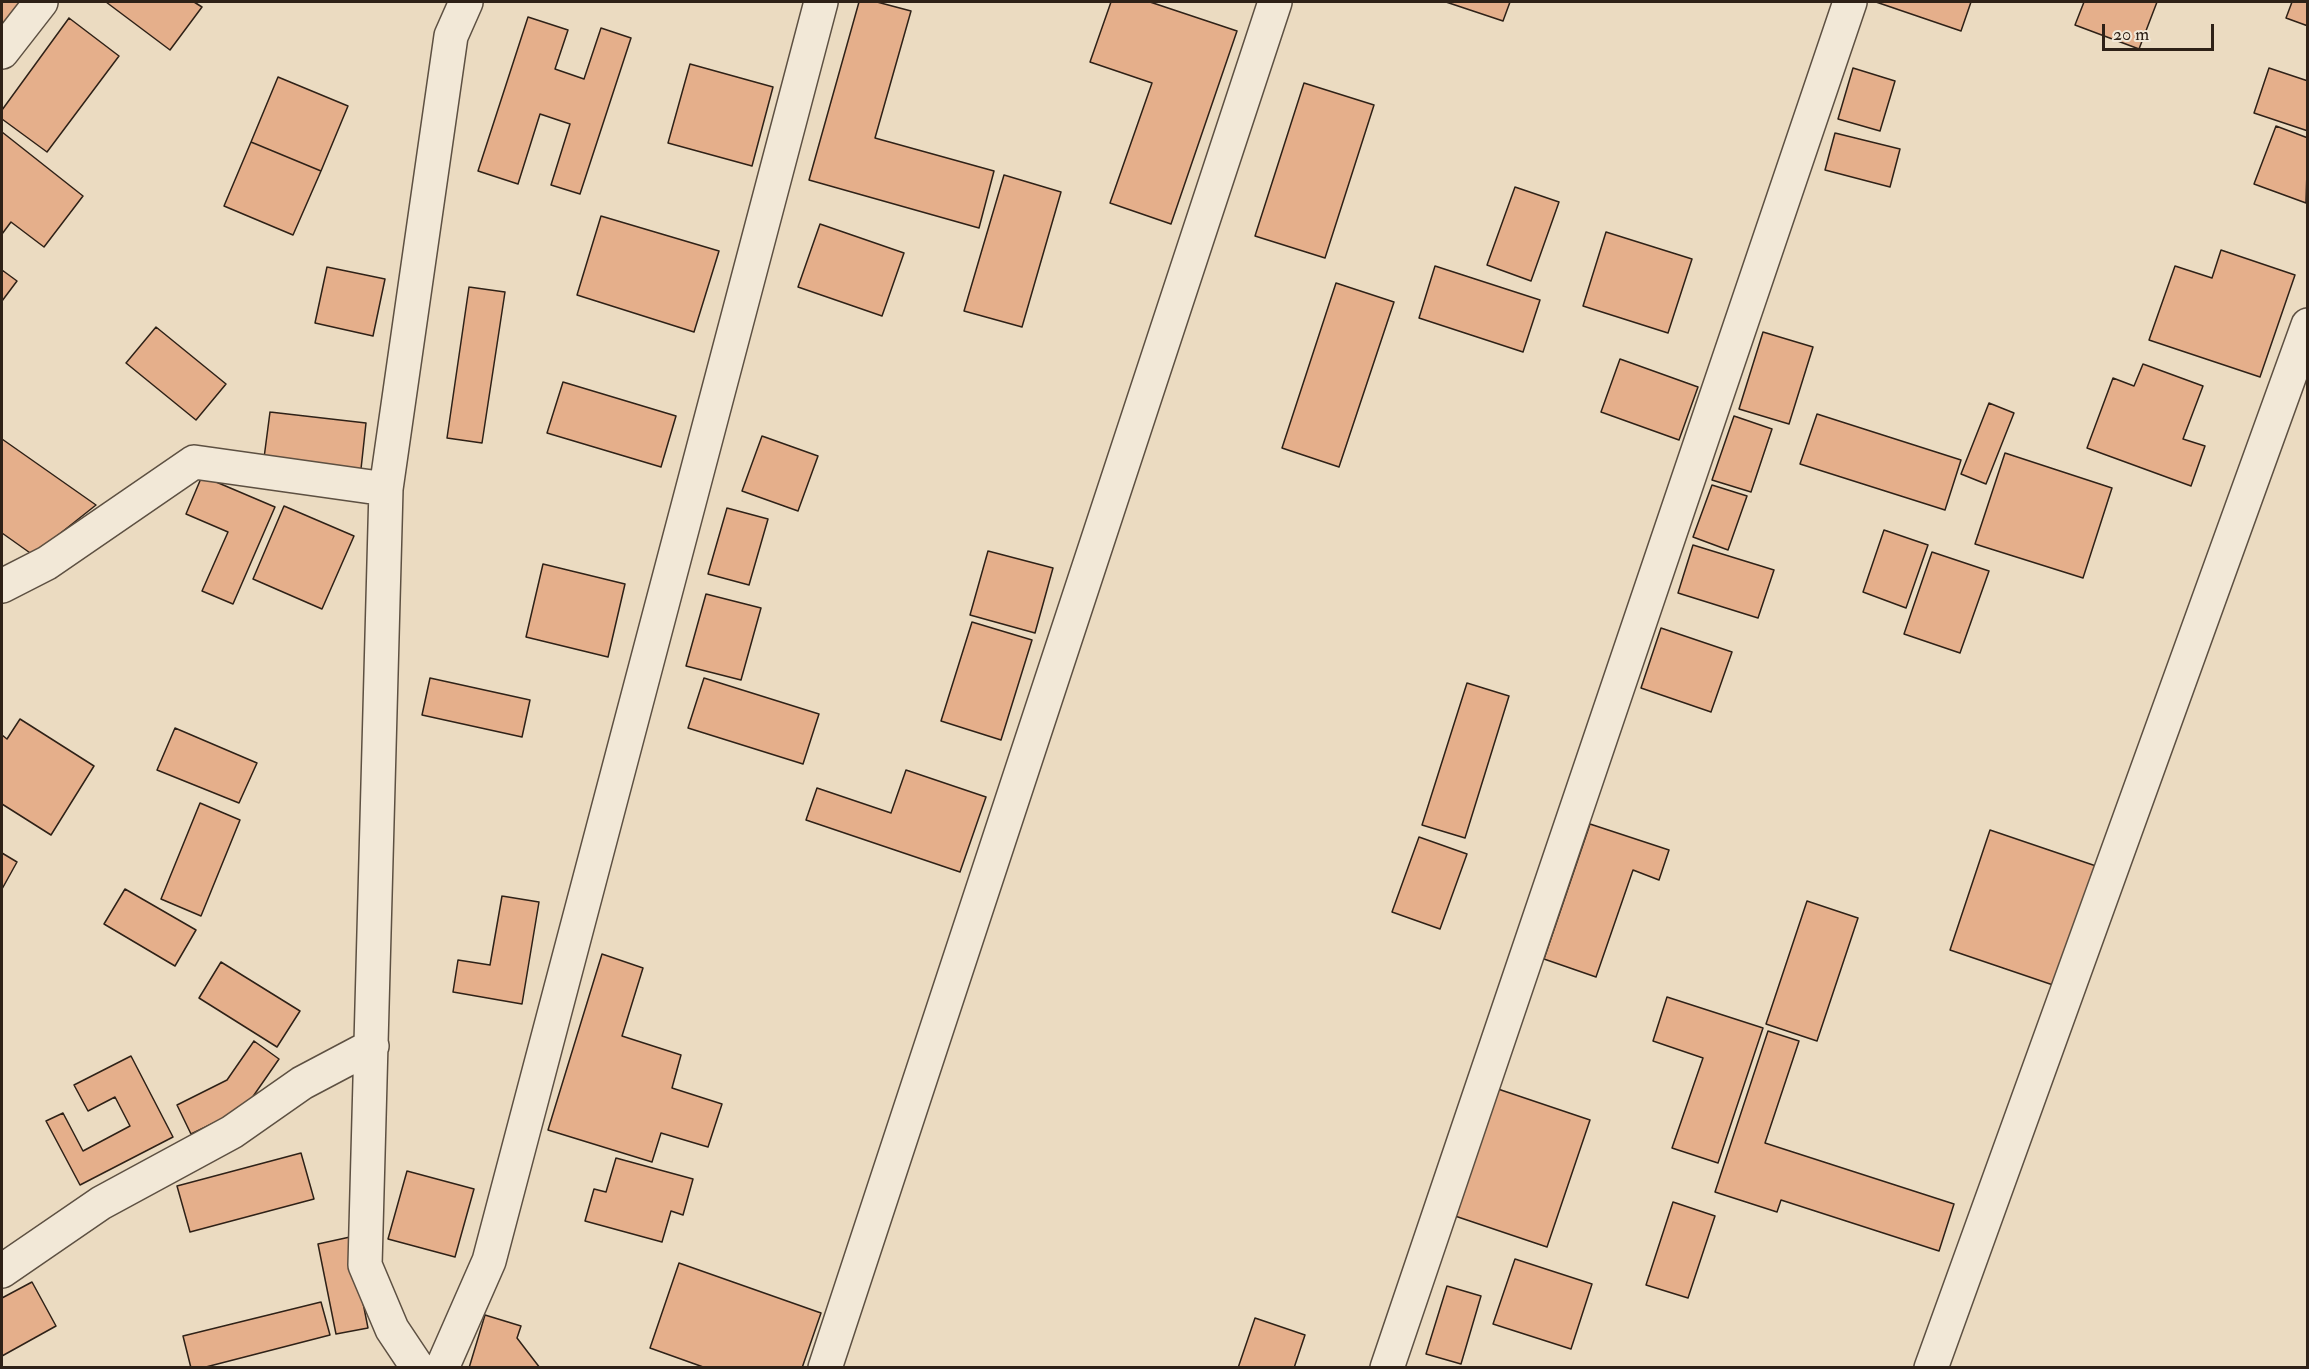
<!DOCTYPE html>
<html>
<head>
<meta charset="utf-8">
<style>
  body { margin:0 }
  #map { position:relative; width:2309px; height:1369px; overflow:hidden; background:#ebdbc1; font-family:"IM FELL Double Pica",serif }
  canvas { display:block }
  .frame { position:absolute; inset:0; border:3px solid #2e2117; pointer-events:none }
  .scale { position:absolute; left:2102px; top:24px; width:112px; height:27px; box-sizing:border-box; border:3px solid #2e2117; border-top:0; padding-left:8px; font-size:18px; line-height:21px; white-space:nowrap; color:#2e2117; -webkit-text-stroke:4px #f2e8d7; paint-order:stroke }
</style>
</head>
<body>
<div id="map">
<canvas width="2309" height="1369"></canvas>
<div class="frame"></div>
<div class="scale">20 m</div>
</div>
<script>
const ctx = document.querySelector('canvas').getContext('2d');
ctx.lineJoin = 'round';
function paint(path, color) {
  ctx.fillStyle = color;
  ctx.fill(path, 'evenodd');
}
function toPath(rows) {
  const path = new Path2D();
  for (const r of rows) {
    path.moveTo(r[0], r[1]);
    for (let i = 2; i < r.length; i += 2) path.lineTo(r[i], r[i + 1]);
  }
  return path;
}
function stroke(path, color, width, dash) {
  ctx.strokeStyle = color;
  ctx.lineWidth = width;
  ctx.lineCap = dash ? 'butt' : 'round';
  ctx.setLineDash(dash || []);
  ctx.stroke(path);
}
const building = toPath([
  [2,2,22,2,2,27,2,2],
  [106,2,194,2,202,7,170,50,106,2],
  [859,2,877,2,911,11,875,138,994,171,979,228,809,180,859,2],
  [1111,2,1150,2,1237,31,1171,224,1110,203,1152,83,1090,62,1111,2],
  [1446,2,1510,2,1503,21,1446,2],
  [1876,2,1971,2,1961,31,1876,2],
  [2084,2,2157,2,2139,49,2075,25,2084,2],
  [2292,2,2308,2,2308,26,2286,18,2292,2],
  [528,17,568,30,555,69,584,79,601,28,631,38,580,194,551,185,570,124,540,114,518,184,478,171,528,17],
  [69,18,119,56,47,152,2,119,2,110,69,18],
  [690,64,773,87,752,166,668,143,690,64],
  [1853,68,1895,81,1880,131,1838,119,1853,68],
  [2269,68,2308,81,2308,131,2254,113,2269,68],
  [278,77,348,106,321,171,251,142,278,77],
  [1304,83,1374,105,1325,258,1255,236,1304,83],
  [2276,126,2308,138,2306,203,2254,184,2276,126],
  [2,132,83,196,44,247,11,222,2,234,2,132],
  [1835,133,1900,149,1890,187,1825,170,1835,133],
  [251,142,321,171,293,235,224,206,251,142],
  [1004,175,1061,192,1022,327,964,311,1004,175],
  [1515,187,1559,202,1531,281,1487,265,1515,187],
  [601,216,719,251,694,332,577,295,601,216],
  [820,224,904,253,882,316,798,287,820,224],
  [1606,232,1692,259,1668,333,1583,306,1606,232],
  [2221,250,2295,275,2260,377,2149,340,2175,266,2212,278,2221,250],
  [1435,266,1540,300,1523,352,1419,318,1435,266],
  [327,267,385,279,373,336,315,323,327,267],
  [2,270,17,281,2,301,2,270],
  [1336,283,1394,302,1339,467,1282,448,1336,283],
  [469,287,505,292,482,443,447,438,469,287],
  [156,327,226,384,196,420,126,363,156,327],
  [1763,332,1813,347,1789,424,1739,409,1763,332],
  [1620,359,1698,387,1679,440,1601,412,1620,359],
  [2143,364,2203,386,2183,439,2205,446,2191,486,2087,448,2113,378,2134,386,2143,364],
  [563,382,676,416,661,467,547,433,563,382],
  [1989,403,2014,413,1986,484,1961,474,1989,403],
  [270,412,366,423,361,469,264,458,270,412],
  [1817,414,1961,460,1945,510,1800,464,1817,414],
  [1734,416,1772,429,1751,492,1712,480,1734,416],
  [762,436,818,456,798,511,742,491,762,436],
  [2,439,96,505,33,555,2,533,2,439],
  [2005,453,2112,488,2083,578,1975,544,2005,453],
  [202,476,275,507,233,604,202,591,228,532,186,514,202,476],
  [1712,485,1747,496,1728,550,1693,537,1712,485],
  [284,506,354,536,322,609,253,579,284,506],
  [727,508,768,519,749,585,708,574,727,508],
  [1884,530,1928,545,1906,608,1863,592,1884,530],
  [1693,545,1774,570,1758,618,1678,593,1693,545],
  [988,551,1053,568,1035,633,970,615,988,551],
  [1932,552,1989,571,1960,653,1904,634,1932,552],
  [543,564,625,584,608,657,526,637,543,564],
  [706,594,761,608,741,680,686,666,706,594],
  [972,622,1032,640,1001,740,941,721,972,622],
  [1661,628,1732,652,1711,712,1641,688,1661,628],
  [430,678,530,700,522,737,422,715,430,678],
  [704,678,819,714,803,764,688,728,704,678],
  [1467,683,1509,696,1465,838,1422,825,1467,683],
  [20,719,94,766,51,835,2,804,2,735,7,739,20,719],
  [175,728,257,763,239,803,157,770,175,728],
  [906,770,986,797,960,872,806,820,817,788,891,813,906,770],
  [200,803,240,820,201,916,161,899,200,803],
  [1590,824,1669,850,1659,880,1633,870,1596,977,1544,959,1590,824],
  [1990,830,2096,866,2056,986,1950,950,1990,830],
  [1419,837,1467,854,1440,929,1392,912,1419,837],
  [2,853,17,862,2,889,2,853],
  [125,889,196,930,175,966,104,924,125,889],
  [502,896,539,902,522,1004,453,992,458,960,490,965,502,896],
  [1807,901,1858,918,1817,1041,1766,1024,1807,901],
  [602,954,643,968,622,1036,681,1055,672,1088,722,1104,708,1147,661,1133,652,1162,548,1130,602,954],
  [221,962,300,1011,277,1047,199,998,221,962],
  [1667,997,1763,1028,1718,1163,1672,1148,1703,1058,1653,1041,1667,997],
  [1768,1031,1799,1041,1765,1143,1954,1204,1939,1251,1781,1200,1777,1212,1715,1192,1768,1031],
  [254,1041,279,1059,245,1108,191,1134,177,1105,227,1080,254,1041],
  [131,1056,173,1137,80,1185,46,1121,63,1113,83,1151,130,1126,115,1097,88,1111,74,1085,131,1056],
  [1498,1089,1590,1120,1547,1247,1455,1216,1498,1089],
  [301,1153,314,1199,190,1232,177,1186,301,1153],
  [616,1158,693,1179,683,1215,671,1211,662,1242,585,1221,594,1189,606,1192,616,1158],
  [407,1171,474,1189,455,1257,388,1239,407,1171],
  [1673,1202,1715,1216,1688,1298,1646,1285,1673,1202],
  [350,1237,368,1328,336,1334,318,1244,350,1237],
  [1515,1259,1592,1284,1571,1349,1493,1324,1515,1259],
  [679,1263,821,1313,802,1368,706,1368,650,1348,679,1263],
  [32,1282,56,1326,2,1356,2,1298,32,1282],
  [1447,1286,1481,1296,1461,1364,1426,1354,1447,1286],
  [321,1302,330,1335,202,1368,191,1368,183,1336,321,1302],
  [485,1315,521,1326,517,1338,540,1368,469,1368,485,1315],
  [1255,1318,1305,1335,1294,1368,1238,1368,1255,1318]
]);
paint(building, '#e5af8b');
stroke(building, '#2e2117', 1.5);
const minor = toPath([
  [2,52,41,2],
  [2,586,47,563,194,462,386,489],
  [2,1271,101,1203,232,1132,302,1083,372,1046],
  [418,1368,392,1329,365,1265,386,489,451,36,466,2],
  [442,1368,489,1261,821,2],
  [825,1368,1275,2],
  [1387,1368,1850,2],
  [1931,1368,2308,325]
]);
stroke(minor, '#5d5042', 36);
stroke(minor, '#f2e8d7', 33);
</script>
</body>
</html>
